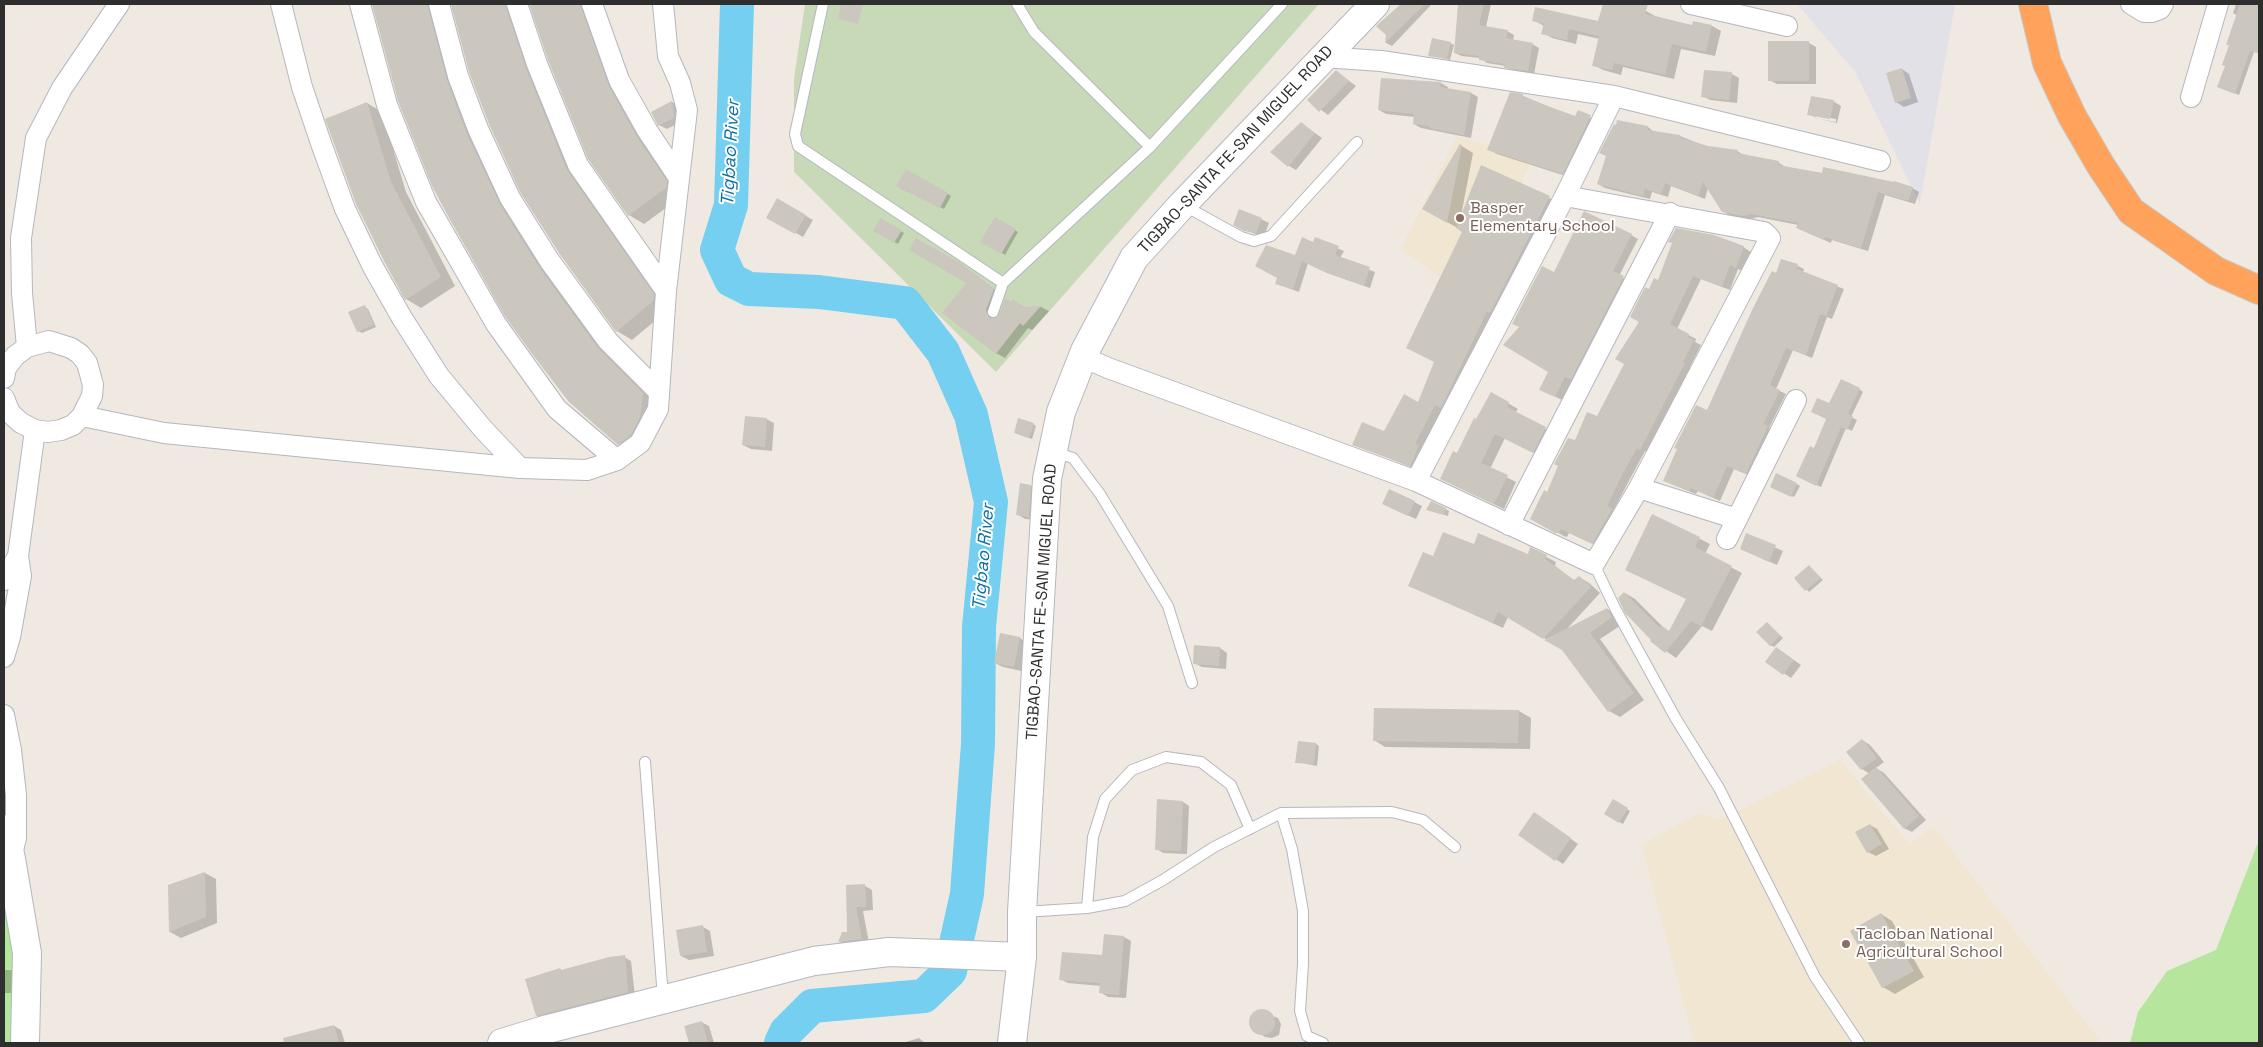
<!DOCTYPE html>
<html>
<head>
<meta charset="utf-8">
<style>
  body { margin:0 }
  #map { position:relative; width:2263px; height:1047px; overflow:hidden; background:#efe9e1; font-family:"Space Grotesk",sans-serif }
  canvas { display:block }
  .frame { position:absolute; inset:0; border:5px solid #2e2e2e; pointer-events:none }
</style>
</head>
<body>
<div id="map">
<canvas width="2263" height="1047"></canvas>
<div class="frame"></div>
</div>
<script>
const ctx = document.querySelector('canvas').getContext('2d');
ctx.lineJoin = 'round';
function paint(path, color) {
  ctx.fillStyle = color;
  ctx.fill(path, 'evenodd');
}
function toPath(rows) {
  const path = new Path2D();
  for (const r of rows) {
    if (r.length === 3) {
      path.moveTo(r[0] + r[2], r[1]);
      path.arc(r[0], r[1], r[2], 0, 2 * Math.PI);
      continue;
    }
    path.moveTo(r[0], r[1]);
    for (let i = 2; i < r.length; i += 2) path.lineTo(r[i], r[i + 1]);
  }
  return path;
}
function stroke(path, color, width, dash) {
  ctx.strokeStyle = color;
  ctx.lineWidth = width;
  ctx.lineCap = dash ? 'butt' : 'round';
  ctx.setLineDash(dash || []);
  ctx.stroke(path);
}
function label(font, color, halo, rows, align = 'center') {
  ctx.font = font + ' "Space Grotesk",sans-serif';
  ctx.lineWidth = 4;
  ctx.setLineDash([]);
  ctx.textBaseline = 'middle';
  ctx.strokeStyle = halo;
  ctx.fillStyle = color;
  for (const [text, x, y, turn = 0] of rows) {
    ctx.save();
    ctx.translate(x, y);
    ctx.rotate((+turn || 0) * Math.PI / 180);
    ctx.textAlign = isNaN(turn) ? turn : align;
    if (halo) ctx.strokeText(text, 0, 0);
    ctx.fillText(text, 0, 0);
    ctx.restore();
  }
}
paint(toPath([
  [1797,4,1955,4,1920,204,1856,73]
]), '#e3e1e8');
paint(toPath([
  [1457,137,1533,155,1520,187,1463,293,1401,249],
  [1840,760,1909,844,1934,827,2102,1043,1694,1043,1642,845,1699,813,1720,820]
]), '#f0e6d1');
paint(toPath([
  [2259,840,2259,1043,2130,1043,2138,1012,2167,971,2216,950],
  [4,909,39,1043,4,1043]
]), '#b6e59e');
paint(toPath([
  [805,4,1319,4,996,372,794,172,794,79]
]), '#c8d9b8');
paint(toPath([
  [374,4,448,4,462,90,555,277,658,403,634,453,618,444,399,101],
  [451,4,525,4,541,78,668,310,632,340,617,331,471,72],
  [531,4,598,4,595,10,681,197,644,224,629,215,549,59],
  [1402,4,1432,4,1392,46,1386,43,1387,34,1378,26],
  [1470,4,1491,4,1486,27,1507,31,1514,35,1513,41,1532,44,1539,48,1534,74,1513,71,1506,66,1487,63,1480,58,1462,56,1455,53],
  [1604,4,1614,4,1646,11,1655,16,1693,26,1694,22,1712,26,1721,31,1715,56,1681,49,1674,79,1623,67,1621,75,1603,70,1594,65,1600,39,1578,34,1576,44,1552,38,1543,33,1544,26,1533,20,1599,23],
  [2236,4,2259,6,2259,53,2254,52,2239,95,2223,89,2238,16,2233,13],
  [1450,43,1454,45,1450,60,1429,55],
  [1809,43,1816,47,1816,84,1777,84,1769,80],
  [1902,69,1909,74,1918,102,1904,107,1896,102],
  [1336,71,1356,86,1328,115,1308,100],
  [1705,71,1732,74,1739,78,1737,103,1710,100,1703,96],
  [1424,81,1441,83,1448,87,1447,90,1471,93,1478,97,1471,138,1421,128,1414,124,1415,117,1386,114,1379,110,1423,83],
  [1510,94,1523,96,1576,118,1578,112,1599,122,1572,178,1497,154,1488,149],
  [1833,101,1841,106,1837,123,1816,118,1809,114],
  [1815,115,1836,119,1836,122,1815,118],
  [672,102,680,107,681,122,667,129,659,125,652,113],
  [367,103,382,112,406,192,455,286,421,308,406,299],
  [1648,127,1654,132,1680,136,1708,147,1737,151,1744,155,1778,162,1785,167,1912,188,1919,192,1915,204,1885,195,1868,251,1832,240,1831,243,1804,231,1798,225,1758,217,1751,219,1730,216,1723,211,1708,188,1705,199,1671,186,1668,197,1652,192,1650,199,1605,188,1598,184],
  [1308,128,1322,138,1296,170,1289,166],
  [1460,145,1473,153,1461,216,1481,167,1558,202,1418,470,1354,444,1385,433,1419,403,1435,362,1463,231,1424,209],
  [906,171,951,196,944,209,900,188],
  [778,200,813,220,803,237,768,217],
  [995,218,1018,232,1005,255,982,241],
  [1261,219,1269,223,1264,237,1242,229],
  [881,220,904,233,898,244,875,230],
  [1631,235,1638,239,1619,276,1630,282,1578,382,1573,379,1562,400,1548,393,1555,274],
  [1315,239,1344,251,1340,258,1375,272,1370,288,1327,273,1308,263,1299,292,1277,284,1313,244],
  [1743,247,1751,252,1743,271,1738,269,1730,290,1701,279,1677,329,1696,339,1695,342,1701,345,1690,367,1692,369,1648,453,1645,451,1631,477,1613,511,1619,514,1600,547,1569,533,1567,537,1564,536,1532,519,1548,494,1575,442,1598,418,1625,364,1649,291,1658,281],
  [1781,260,1798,266,1804,269,1803,273,1844,289,1832,319,1827,317,1812,358,1793,350,1776,389,1786,394,1769,428,1774,431,1753,477,1734,469,1720,501,1698,491,1696,494,1671,484,1777,275],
  [970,271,1002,295,994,316,996,318,999,318,1014,301,1025,308,1041,307,1049,311,1032,330,1028,328,1005,358,996,353,968,283],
  [365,307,368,309,376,327,362,333,358,331],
  [1859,389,1863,392,1851,417,1857,420,1852,431,1846,428,1821,487,1802,478,1828,419,1830,405],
  [1492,394,1518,409,1515,413,1555,434,1543,457,1505,438,1490,469,1516,482,1504,509,1451,484,1457,454],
  [766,419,774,423,772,451,751,449,743,445],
  [1033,424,1036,426,1032,439,1018,434],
  [1797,484,1800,486,1794,497,1774,489],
  [1031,486,1038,490,1036,520,1025,519,1017,514],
  [1414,502,1422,506,1416,519,1391,508],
  [1445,509,1449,511,1448,516,1428,510],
  [1653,515,1710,544,1705,554,1742,573,1712,631,1702,626,1676,658,1652,641,1625,593,1635,599,1663,627,1670,632,1687,599],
  [1747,535,1783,551,1777,565,1741,549],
  [1474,546,1529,555,1531,549,1556,562,1555,566,1575,581,1579,577,1589,583,1600,593,1566,630,1607,609,1618,615,1623,624,1600,639,1644,700,1620,717,1609,711,1563,649,1508,617,1503,628,1410,585,1434,558],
  [1809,567,1823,580,1809,592,1796,578],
  [1767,623,1783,638,1774,647,1770,645],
  [1001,634,1020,638,1027,643,1022,671,1003,667,995,663],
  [1220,648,1227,653,1226,669,1202,667,1194,663],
  [1784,653,1801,665,1791,678,1767,662],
  [1375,709,1519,711,1531,718,1530,749,1385,747,1374,740],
  [1862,740,1870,745,1884,762,1876,768,1884,773,1926,820,1912,832,1904,828,1870,774,1862,769,1848,752],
  [1316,744,1319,746,1317,766,1297,762],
  [1613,801,1630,811,1623,824,1605,814],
  [1183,802,1189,806,1187,854,1163,853,1157,849],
  [1542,818,1578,844,1563,864,1520,835],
  [1870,825,1877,829,1889,849,1876,856,1868,852],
  [205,873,216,879,217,923,181,938,170,932,169,885],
  [847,886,865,886,872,890,873,910,863,911,869,943,847,946,840,942,843,933,849,933],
  [1881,914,1892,921,1924,977,1895,994,1883,987,1851,931],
  [703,927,710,931,714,956,689,960,681,956],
  [1106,935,1124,937,1131,941,1126,998,1108,997,1100,992,1101,986,1068,983,1060,979,1104,957],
  [624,957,631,961,635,996,544,1020,537,1016,560,969,563,971],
  [4,970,11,970,16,973,15,993,4,993],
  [1259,1011,1278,1018,1281,1024,1279,1035,1272,1038,1265,1037,1251,1027,1253,1016],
  [701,1022,709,1026,714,1043,691,1043,686,1027],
  [334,1026,341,1030,345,1043,312,1043,309,1033],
  [919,1038,925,1043,902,1043]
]), '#0003');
stroke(toPath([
  [737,4,731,205,717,250,731,280,749,289,819,292,905,303,943,352,971,415,991,502,979,627,978,744,967,894,950,971,924,996,812,1006,786,1032,781,1043]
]), '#75cff0', 34);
paint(toPath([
  [372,4,427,4,447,80,467,134,500,204,539,267,598,348,643,393,640,417,631,435,618,445,569,402,533,355,504,315,448,216,432,186,398,101],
  [451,4,505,4,526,68,567,170,654,294,653,301,616,332,559,253,520,192,489,124,469,72],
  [529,4,580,4,609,86,637,137,667,181,666,188,628,216,588,159,548,60],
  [841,4,863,4,858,24,838,19],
  [1401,4,1425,4,1385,43,1386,35,1376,26],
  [1458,4,1484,4,1479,25,1508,30,1506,38,1533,43,1528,71,1504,68,1505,64,1479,60,1479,56,1454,53],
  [1603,4,1648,4,1645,14,1692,25,1693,21,1712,25,1706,52,1672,44,1665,75,1614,63,1612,70,1592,66,1599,36,1569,29,1567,40,1541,34,1544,24,1532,21,1535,7,1598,21],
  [2240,4,2259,4,2259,53,2250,51,2235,94,2217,87,2225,66,2222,65,2229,45,2226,45],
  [1432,38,1451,42,1447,59,1428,56],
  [1768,41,1809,41,1809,81,1768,81],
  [1902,68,1911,98,1895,103,1886,73],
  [1336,70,1349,81,1319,112,1307,100],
  [1704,70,1732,72,1729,100,1701,97],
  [1381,78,1441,82,1440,87,1471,92,1464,135,1429,128,1429,126,1413,124,1414,114,1378,110],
  [1510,92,1523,94,1523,97,1575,116,1578,110,1591,115,1563,174,1487,150],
  [1811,96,1834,100,1830,119,1807,115],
  [672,101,674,118,658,126,651,112],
  [367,102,391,182,441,277,405,300,384,261,356,204,325,119],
  [1617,120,1648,126,1648,130,1680,135,1680,138,1708,146,1738,150,1737,153,1779,161,1778,165,1822,173,1823,167,1894,182,1894,181,1913,187,1908,201,1878,192,1861,248,1825,237,1824,240,1796,228,1798,223,1751,214,1744,216,1722,212,1703,182,1698,196,1665,183,1661,194,1645,189,1643,196,1597,184,1606,156,1599,153,1614,124,1616,125],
  [1301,122,1315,133,1288,167,1270,152],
  [1460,144,1462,145,1447,223,1422,209],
  [1481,165,1550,196,1490,313,1487,311,1441,408,1435,405,1415,444,1419,445,1410,466,1352,445,1362,422,1384,431,1404,394,1418,402,1434,362,1406,348,1462,232,1456,228],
  [906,169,948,193,940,208,896,186],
  [777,198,806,215,795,234,766,218],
  [1239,209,1262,218,1256,233,1244,231,1233,225],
  [1584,211,1632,234,1613,271,1624,276,1571,379,1565,377,1555,397,1539,390,1548,372,1503,345,1519,327,1512,324,1542,266,1554,272],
  [995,217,1016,229,1001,254,980,242],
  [880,218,902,230,894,243,873,231],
  [1676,228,1714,235,1744,246,1736,268,1730,265,1722,287,1693,276,1670,324,1689,334,1688,337,1694,340,1683,362,1685,363,1640,450,1637,448,1623,473,1607,506,1612,509,1592,544,1561,529,1559,533,1555,533,1530,519,1544,490,1547,492,1558,466,1554,464,1568,438,1575,440,1587,412,1597,416,1624,364,1615,359,1639,322,1630,317,1645,287,1649,289,1654,278,1658,280,1672,243,1668,242],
  [1302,237,1313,242,1315,237,1339,246,1335,255,1370,267,1364,286,1320,270,1302,261,1293,289,1275,284,1277,278,1255,266,1266,245,1295,255],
  [916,238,962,264,994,289,986,310,990,318,998,317,1005,298,1011,302,1013,299,1023,307,1041,306,1023,326,1020,323,996,354,942,313,966,283,909,250],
  [1781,259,1798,264,1797,269,1838,285,1826,316,1820,314,1806,355,1786,348,1770,385,1780,390,1763,424,1768,426,1746,474,1727,466,1713,498,1691,488,1689,491,1663,481,1677,449,1674,448,1696,405,1707,410,1753,308,1772,271,1776,273],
  [365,305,374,325,357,332,348,312],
  [1841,379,1860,388,1848,414,1853,416,1847,430,1841,427,1816,486,1796,476,1810,446,1814,448,1826,419,1811,412,1817,398,1829,403],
  [1491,392,1509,402,1507,407,1546,427,1533,453,1495,434,1481,463,1508,475,1494,504,1440,479,1453,451,1457,453,1474,418,1476,419],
  [745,416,767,418,765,447,742,445],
  [1018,418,1034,423,1029,438,1014,433],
  [1776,473,1797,483,1791,497,1770,487],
  [1020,483,1031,485,1029,517,1016,515],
  [1389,489,1415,501,1408,516,1382,504],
  [1431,501,1446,508,1444,515,1426,510],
  [1652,514,1700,537,1695,547,1732,566,1701,626,1691,621,1665,653,1650,641,1651,640,1625,613,1618,598,1624,592,1660,628,1662,626,1669,631,1686,599,1625,570],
  [1443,532,1474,544,1478,533,1528,554,1530,547,1547,555,1545,559,1574,580,1579,576,1591,587,1543,639,1498,612,1493,623,1408,586,1423,552,1433,556],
  [1746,533,1776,545,1769,562,1740,549],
  [1809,565,1821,578,1805,591,1794,578],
  [1607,608,1612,617,1590,633,1634,693,1608,712,1562,650,1544,640],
  [1767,622,1780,635,1770,646,1756,632],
  [1000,633,1020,637,1014,667,994,663],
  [1194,645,1220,647,1219,666,1193,664],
  [1776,647,1794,660,1783,675,1765,662],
  [1374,708,1519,710,1518,743,1373,741],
  [1862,739,1877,758,1861,770,1846,752],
  [1298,741,1316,743,1314,764,1295,763],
  [1876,767,1919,816,1904,829,1861,779],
  [1157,799,1183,801,1181,851,1155,850],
  [1613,799,1628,808,1619,823,1604,814],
  [1534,812,1571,838,1555,861,1518,835],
  [1870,824,1882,844,1867,853,1855,832],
  [205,872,206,917,169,932,168,885],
  [865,884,866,907,856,907,862,939,838,942,842,932,847,932,846,885],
  [1881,913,1914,971,1882,988,1850,931],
  [703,925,707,952,680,956,676,930],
  [1104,934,1124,936,1119,995,1099,993,1100,983,1059,980,1062,952,1102,955],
  [625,955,628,992,536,1016,525,979,560,968,561,970,609,957],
  [1262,1022,13],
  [702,1021,708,1043,689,1043,684,1026],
  [334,1025,339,1043,284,1043,283,1038]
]), '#cbc7bf');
const lane = toPath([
  [823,4,795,134,798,146,1003,283],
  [1017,4,1034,32,1150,147],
  [1183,205,1241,237,1254,241,1271,236,1357,142],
  [993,312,1003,283,1150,147,1282,4],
  [1054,452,1073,458,1100,494,1168,606,1192,683],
  [1594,564,1615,608,1676,719,1719,788,1815,977,1859,1043],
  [645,762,663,998],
  [1281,813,1292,849,1303,911,1303,964,1300,1011,1307,1036,1323,1043],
  [1087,908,1093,837,1105,799,1132,770,1166,757,1201,762,1231,785,1250,829],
  [1023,912,1087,908,1125,901,1163,880,1214,847,1281,813,1392,812,1423,820,1455,847]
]);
const street = toPath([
  [281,4,302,87,322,146,345,209,373,267,402,318,439,376,483,429,520,468],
  [360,4,387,105,426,202,496,324,557,409,617,460],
  [439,4,458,76,478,129,510,198,549,260,608,341,658,391],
  [517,4,537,64,578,165,666,291],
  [592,4,619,80,647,130,679,178],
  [1691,4,1787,26],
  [2131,4,2144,12,2152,12,2160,9,2163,4],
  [1323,57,1381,61,1614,96,1880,161],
  [2191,97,2218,4],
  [27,347,22,293,21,238,36,138,62,88,119,4],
  [1083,357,1108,368,1416,481,1594,564,1639,488,1770,238,1764,232,1565,196],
  [4,378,6,368,15,356,27,347,49,341,71,348,80,354,87,363,93,385,92,396,82,416,73,425,61,430,48,432,35,430,21,423,10,413,4,398],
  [82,416,164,433,520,468,587,470,617,460,640,443,658,409,666,291,687,110,680,83,668,56,663,4],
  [1416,481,1565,196,1614,96],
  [1639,488,1737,519],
  [1509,525,1670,213],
  [1727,539,1796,400],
  [4,580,18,556],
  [4,657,10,637,21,576,18,556,35,430],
  [4,715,11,750,16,795,16,838,13,850]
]);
const secondary = toPath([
  [4,829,11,859,27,953,25,1043],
  [502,1043,548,1029,814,961,889,952,1022,957],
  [1012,1043,1022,957,1022,912,1047,479,1061,412,1085,351,1134,258,1182,205,1375,4]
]);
const highway = toPath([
  [2033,4,2047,63,2072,116,2101,166,2131,211,2216,271,2259,290]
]);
stroke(lane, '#b4b7c1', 12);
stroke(street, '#b4b7c1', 22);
stroke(secondary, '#b4b7c1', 30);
stroke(highway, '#c9c9c9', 30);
stroke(lane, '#fff', 10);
stroke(street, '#fff', 20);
stroke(secondary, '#fff', 28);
stroke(highway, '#ffa35c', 28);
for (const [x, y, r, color] of [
  [1460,218,5,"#8d6e63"],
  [1846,944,5,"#8d6e63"]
]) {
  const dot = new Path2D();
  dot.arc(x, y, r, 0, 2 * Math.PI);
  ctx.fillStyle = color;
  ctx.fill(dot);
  stroke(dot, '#fff', 2);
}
label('16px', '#2e2e2e', '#fff', [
  ["TIGBAO-SANTA FE-SAN MIGUEL ROAD",1236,150,-47],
  ["TIGBAO-SANTA FE-SAN MIGUEL ROAD",1042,602,-86]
]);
label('16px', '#785e54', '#fff', [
  ["Basper",1470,209],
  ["Elementary School",1470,227],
  ["Tacloban National",1856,935],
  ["Agricultural School",1856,953]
], 'left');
label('italic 18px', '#0d6fa3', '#fff', [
  ["Tigbao River",731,153,-87],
  ["Tigbao River",984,557,-85]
]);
</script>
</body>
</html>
